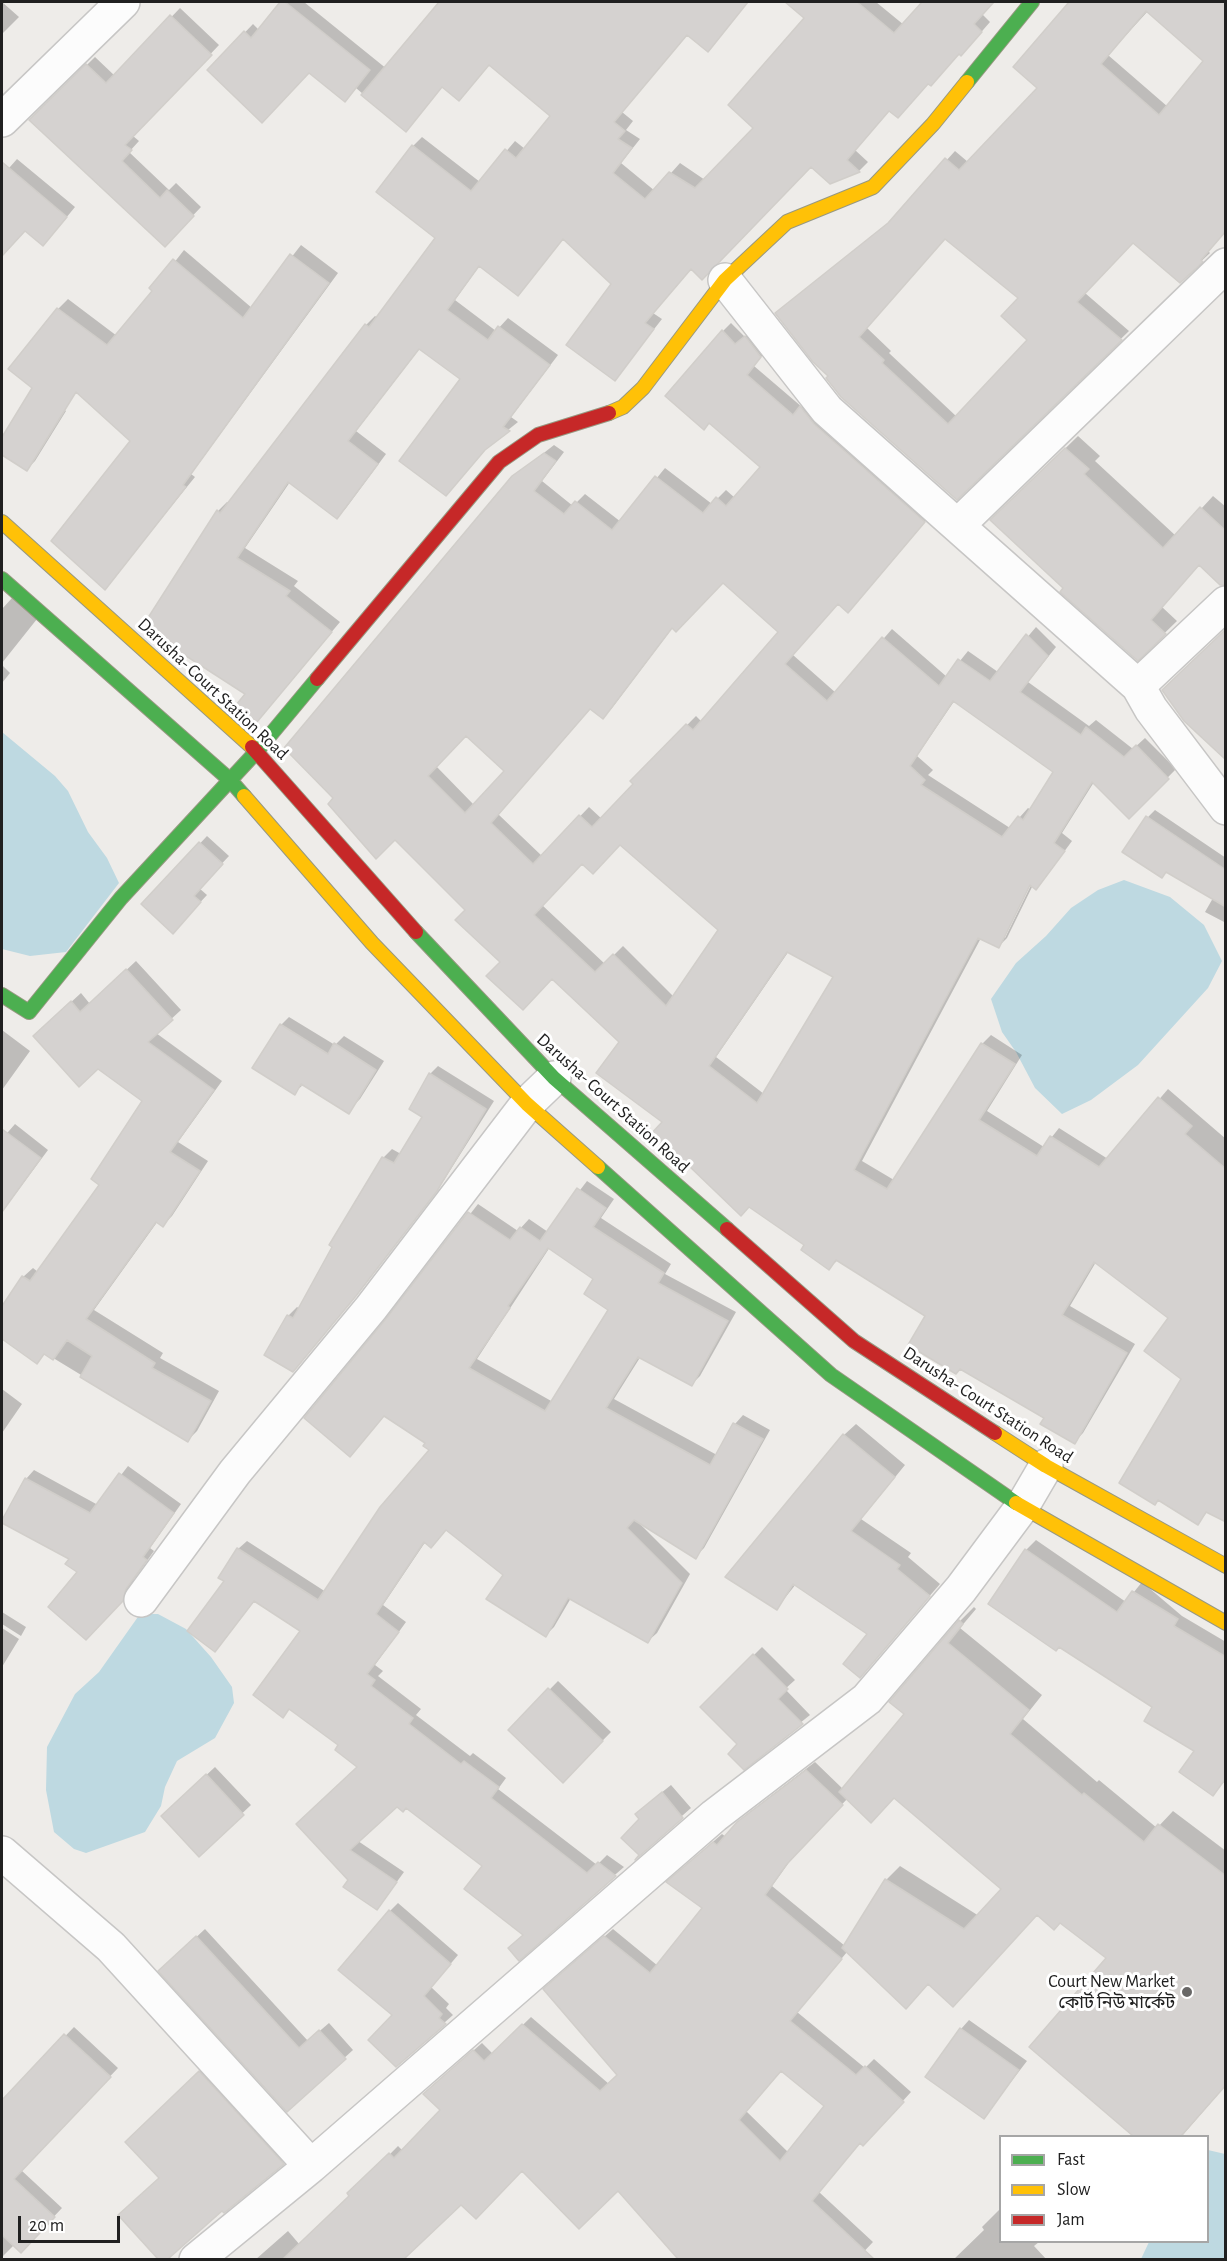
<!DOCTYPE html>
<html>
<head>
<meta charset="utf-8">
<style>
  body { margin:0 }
  #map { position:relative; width:1227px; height:2261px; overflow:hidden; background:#eeece9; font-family:"Alegreya Sans",sans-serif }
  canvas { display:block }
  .frame { position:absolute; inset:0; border:3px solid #202020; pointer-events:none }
  .legend { position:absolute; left:999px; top:2135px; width:210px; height:108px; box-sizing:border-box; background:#fff; border:2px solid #a6a6a6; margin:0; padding:8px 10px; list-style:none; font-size:18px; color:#202020 }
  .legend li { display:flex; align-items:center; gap:12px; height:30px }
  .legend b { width:30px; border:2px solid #a6a6a6 }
  .scale { position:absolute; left:18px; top:2216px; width:102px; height:27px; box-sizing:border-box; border:3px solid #202020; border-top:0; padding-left:8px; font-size:18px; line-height:21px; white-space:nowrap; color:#202020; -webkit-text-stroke:4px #fff; paint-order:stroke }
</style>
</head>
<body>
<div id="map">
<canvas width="1227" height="2261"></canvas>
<div class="frame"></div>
<ul class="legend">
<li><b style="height:8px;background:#4caf50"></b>Fast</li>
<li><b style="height:8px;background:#ffc107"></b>Slow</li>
<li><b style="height:8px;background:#c62828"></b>Jam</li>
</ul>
<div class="scale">20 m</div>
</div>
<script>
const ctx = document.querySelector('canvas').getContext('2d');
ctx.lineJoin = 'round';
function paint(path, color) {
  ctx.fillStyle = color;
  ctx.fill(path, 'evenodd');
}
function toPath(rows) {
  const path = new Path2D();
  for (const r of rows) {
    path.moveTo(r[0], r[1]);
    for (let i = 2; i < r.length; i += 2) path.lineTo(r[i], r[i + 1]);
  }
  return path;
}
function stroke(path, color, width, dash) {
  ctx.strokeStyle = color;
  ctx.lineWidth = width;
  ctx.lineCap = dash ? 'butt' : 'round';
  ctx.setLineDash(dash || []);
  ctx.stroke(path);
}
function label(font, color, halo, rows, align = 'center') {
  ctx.font = font + ' "Alegreya Sans","Noto Sans Bengali",sans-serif';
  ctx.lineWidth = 6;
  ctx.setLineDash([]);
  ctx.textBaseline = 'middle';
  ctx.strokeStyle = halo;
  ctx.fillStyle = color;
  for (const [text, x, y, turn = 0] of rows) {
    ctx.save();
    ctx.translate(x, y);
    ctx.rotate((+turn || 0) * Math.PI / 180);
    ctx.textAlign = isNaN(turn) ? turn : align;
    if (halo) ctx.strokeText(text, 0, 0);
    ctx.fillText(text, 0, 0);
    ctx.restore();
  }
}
paint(toPath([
  [2,732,55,776,68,791,88,832,107,858,119,883,66,952,30,956,2,949],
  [1124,880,1170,897,1204,925,1222,961,1208,988,1138,1065,1091,1100,1062,1114,1035,1088,1016,1052,1002,1032,991,999,1016,963,1046,936,1071,908,1098,890],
  [140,1614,158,1614,186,1629,211,1657,232,1687,234,1703,215,1738,177,1761,165,1787,161,1806,145,1832,86,1853,74,1849,54,1832,46,1790,47,1747,75,1694,99,1672],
  [1208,2150,1225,2154,1225,2259,1141,2259,1149,2242,1208,2242]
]), '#bed9e1');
paint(toPath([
  [2,2,19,17,2,34],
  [282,2,304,2,429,103,405,130,356,88,309,71,209,70,253,24,259,30],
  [439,2,748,2,708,50,688,34,622,112,633,121,626,130,640,139,621,163,655,191,680,163,705,180,755,128,806,18,787,2,876,2,904,25,924,2,993,2,982,14,990,22,970,45,928,82,890,110,855,150,868,162,859,171,831,182,811,165,692,268,653,313,662,319,615,379,613,284,564,238,518,294,480,265,455,300,496,331,508,318,558,355,511,417,518,422,488,446,462,379,420,348,356,431,386,454,346,508,337,517,290,482,245,548,298,581,294,586,340,622,266,710,247,693,218,511,227,502,229,503,366,325,375,316,378,318,438,237,413,146,422,137,480,182,515,141,525,149,552,116,490,63,410,38],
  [1072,2,1226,2,1226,231,1208,251,1210,253,1180,281,1133,241,1085,293,1129,331,957,498,830,376,777,313,894,218,955,151,968,162,1040,88,1015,66],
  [1148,11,1205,61,1168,107,1108,55],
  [945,238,1020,298,1030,340,957,417,889,353,891,351,867,328],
  [180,8,219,45,133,136,139,141,129,152,169,190,176,183,201,207,165,245,31,120,95,57,115,76],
  [17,159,75,207,52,235,25,229,2,255,2,176],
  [301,245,338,273,191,474,195,477,105,588,132,441,58,309,68,299,117,336,184,250,252,308],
  [731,323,745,337,755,329,769,347,754,366,802,407,810,399,933,512,857,602,838,603,793,655,836,693,892,629,947,677,968,651,998,672,1036,627,1056,647,1028,682,1089,726,1096,720,1133,749,1145,738,1176,769,1129,817,1094,782,1062,833,1072,841,1044,879,1036,888,1033,885,1007,938,998,947,981,938,862,1161,894,1180,982,1044,991,1035,1022,1055,987,1111,1044,1147,1059,1128,1108,1159,1168,1089,1226,1139,1226,1521,1208,1511,1198,1523,1183,1378,1170,1318,1096,1262,1070,1306,1135,1344,1083,1433,1074,1442,927,1316,838,1260,829,1268,807,1244,664,1122,621,1042,553,977,502,961,467,910,395,838,513,477,554,445,564,452,542,481,573,506,585,494,621,522,665,468,712,504,726,490,735,498,763,467,723,331],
  [723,581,780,632,702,722,696,716,632,781,635,784,602,819,589,807,542,856,498,814,591,708,603,717,612,708,673,627],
  [955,700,1055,771,1031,810,1028,808,1010,828,928,775,933,770,917,756],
  [466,735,507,771,474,805,436,766],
  [621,843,720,930,674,997,623,946,605,964,542,905,582,862],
  [1032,878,1034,879,1005,938,1002,938],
  [789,951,835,977,764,1094,716,1057],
  [37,389,66,411,35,461,27,469,2,453,2,439],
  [1078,436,1100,456,1095,461,1176,536,1213,496,1226,507,1226,584,1200,564,1162,607,1177,621,1138,659,992,520],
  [12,598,37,619,2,663,2,609],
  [2,665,10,673,2,683],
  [1155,810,1226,858,1226,923,1205,912,1213,898,1148,817],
  [207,836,229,856,199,888,207,895,179,925,143,904],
  [136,961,181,1010,156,1033,222,1081,178,1142,208,1161,172,1216,163,1225,158,1221,94,1310,163,1353,160,1358,219,1391,197,1431,188,1440,45,1353,37,1362,2,1337,2,1309,23,1277,33,1268,38,1272,101,1184,144,1100,44,1027,81,993,90,1004],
  [289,1017,335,1045,344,1036,384,1061,360,1099,351,1108,304,1084,294,1093,281,1025],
  [2,1030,30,1051,2,1090],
  [438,1066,494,1101,444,1180,364,1286,293,1370,266,1355,288,1316,297,1307,300,1309,383,1158,392,1149,401,1154,424,1117,430,1074],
  [15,1124,48,1150,2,1212,2,1139],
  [587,1181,614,1199,601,1218,671,1264,665,1274,736,1312,700,1376,692,1384,641,1356,614,1399,717,1455,735,1424,743,1415,770,1430,704,1548,695,1557,638,1522,690,1574,657,1633,648,1641,571,1598,554,1627,546,1635,505,1574,447,1529,426,1541,383,1605,406,1622,375,1665,383,1671,378,1676,421,1709,416,1715,470,1756,473,1753,506,1778,498,1789,597,1865,607,1855,624,1867,519,1958,525,1934,484,1865,406,1807,397,1805,358,1841,404,1872,377,1909,298,1825,359,1766,340,1745,290,1708,282,1716,302,1630,255,1600,223,1641,226,1581,238,1549,247,1541,326,1592,431,1449,387,1321,478,1204,518,1231,529,1219,548,1232],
  [550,1247,595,1279,610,1309,553,1402,477,1359],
  [2,1389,22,1404,2,1433],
  [856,1424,905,1465,861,1519,911,1553,908,1557,940,1584,860,1676,870,1634,796,1584,777,1608,844,1435],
  [128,1466,181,1504,150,1548,154,1551,134,1579,131,1591,95,1629,79,1572,71,1558,2,1522,26,1479,34,1470,98,1505],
  [1036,1540,1126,1602,1142,1582,1182,1616,1226,1642,1226,1780,1213,1794,1196,1750,1154,1707,990,1603,1026,1550],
  [974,1607,976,1609,960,1628,1042,1695,1023,1719,1097,1782,1099,1780,1157,1828,1173,1811,1226,1851,1226,2085,1182,2136,1136,2136,1032,2047,1108,1958,1061,1921,1038,1914,929,1983,920,1993,847,1952,797,2012,865,2068,874,2059,911,2092,871,2136,861,2141,819,2192,873,2242,856,2260,675,2260,678,2257,618,2189,522,2169,461,2203,405,2256,407,2260,255,2260,288,2231,300,2245,398,2146,403,2151,442,2110,433,2086,482,2043,493,2054,531,2017,609,2084,619,2075,554,1981,613,1929,658,1966,704,1908,676,1874,722,1834,726,1837,747,1814,815,1762,843,1789,906,1714,960,1621],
  [894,1796,1003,1889,979,1916,900,1866,886,1880,845,1946,772,1886,795,1854,848,1798],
  [782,2070,827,2106,789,2153,746,2111],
  [2,1612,26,1627,21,1636,2,1624],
  [2,1628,19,1639,2,1667],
  [762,1647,795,1680,785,1689,810,1715,744,1768,740,1744,702,1707],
  [558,1681,611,1732,563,1781,510,1730],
  [215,1767,251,1805,199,1854,171,1808],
  [671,1785,691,1808,639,1854,641,1819,645,1806],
  [398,1903,458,1955,431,1987,449,2004,446,2008,453,2015,444,2023,394,2015,390,1911],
  [205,1929,308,2041,329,2023,353,2050,287,2110,160,1971],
  [969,2020,1027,2061,984,2117,961,2029],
  [74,2027,118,2068,21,2170,62,2208,29,2243,14,2245,2,2257,2,2102],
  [210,2062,293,2153,222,2209,166,2260,160,2260,120,2215,160,2178,137,2132],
  [1000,2209,1000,2242,1039,2242,1034,2246,1047,2260,953,2260,984,2230,982,2227]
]), '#0003');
const building = toPath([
  [280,2,285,2,370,70,345,102,309,73,262,123,207,70,244,31,251,38,280,2],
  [439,2,748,2,708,52,687,35,614,122,625,131,618,139,632,148,613,173,645,199,669,172,695,188,753,128,728,105,804,18,785,2,857,2,894,33,922,2,994,2,974,24,982,32,961,56,959,54,931,86,928,84,898,118,889,111,847,160,860,172,830,184,811,167,702,280,691,269,645,323,654,329,615,381,566,345,611,284,563,239,518,296,479,266,447,310,488,340,498,326,550,365,503,427,510,431,485,450,446,496,399,461,460,379,419,349,348,441,378,464,337,519,288,482,237,558,290,591,286,596,332,632,257,722,236,705,245,694,183,654,181,658,144,624,217,510,220,513,365,324,369,327,435,238,376,192,412,145,471,191,505,149,516,158,550,116,489,65,459,101,442,87,406,132,361,95,439,2],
  [1069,2,1226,2,1226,231,1201,260,1203,262,1180,283,1133,243,1077,302,1122,340,957,500,841,397,826,378,828,376,813,362,775,313,888,223,945,158,959,170,1037,88,1013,67,1069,2],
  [1146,11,1203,61,1159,115,1101,64,1146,11],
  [945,239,1018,298,1001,316,1027,340,948,424,882,363,884,360,859,337,945,239],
  [170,15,212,55,125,145,132,150,122,161,160,198,167,190,194,216,165,247,29,120,86,64,106,83,170,15],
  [2,162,67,217,43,246,25,231,2,256,2,162],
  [290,254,329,283,183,485,186,487,105,590,51,541,130,441,76,392,27,471,2,455,2,437,32,388,8,369,57,308,107,345,152,291,149,288,173,259,243,318,290,254],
  [722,330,735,344,745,336,761,357,747,375,793,415,800,406,814,424,925,522,848,613,838,604,785,664,827,701,882,637,939,686,958,659,990,681,1026,634,1048,656,1020,692,1081,735,1086,727,1124,757,1136,745,1169,779,1129,819,1092,782,1054,843,1065,851,1036,890,1030,885,999,948,978,938,854,1170,887,1189,981,1043,1015,1064,979,1120,1037,1156,1050,1136,1099,1167,1158,1097,1192,1126,1185,1134,1226,1169,1226,1522,1206,1512,1198,1525,1158,1500,1155,1505,1119,1483,1181,1379,1144,1351,1168,1318,1094,1262,1062,1315,1127,1353,1075,1444,1040,1424,1044,1418,960,1369,956,1374,908,1345,925,1316,836,1260,829,1270,801,1250,804,1245,749,1207,741,1216,689,1166,686,1169,649,1136,662,1122,596,1073,619,1042,552,979,523,1010,486,976,500,962,455,920,465,910,395,840,376,859,328,804,333,798,284,748,512,476,544,453,556,461,534,491,564,514,575,501,612,530,655,476,703,513,716,497,726,506,760,467,709,423,704,430,665,396,722,330],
  [723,583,778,632,693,730,686,724,630,781,633,784,592,827,579,815,533,864,491,823,590,709,603,719,672,628,676,632,723,583],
  [953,701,1053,772,1023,820,1018,816,1002,837,921,785,925,780,910,766,953,701],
  [466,736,504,771,465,813,428,776,466,736],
  [620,845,718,930,666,1006,613,954,595,972,534,915,582,864,593,874,620,845],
  [787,952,833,977,757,1103,709,1066,787,952],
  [1065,448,1089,469,1084,474,1163,548,1200,507,1226,531,1226,585,1220,585,1199,565,1151,620,1166,634,1138,661,1060,592,1063,588,990,520,1065,448],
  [1226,629,1226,760,1184,721,1162,690,1226,629],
  [1146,816,1226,870,1226,907,1166,872,1162,878,1122,852,1146,816],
  [199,842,223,864,194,896,201,902,173,934,141,904,199,842],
  [126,969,173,1020,148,1042,214,1090,170,1152,200,1171,163,1227,156,1222,86,1319,155,1363,152,1368,211,1401,188,1442,80,1377,92,1356,67,1340,53,1360,44,1354,37,1364,2,1339,2,1306,22,1276,30,1281,99,1185,91,1179,142,1101,98,1069,79,1087,33,1036,71,1001,80,1012,126,969],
  [280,1024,328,1054,334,1043,376,1070,349,1114,301,1084,295,1095,252,1068,280,1024],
  [429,1073,486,1109,437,1191,356,1296,293,1372,264,1355,287,1315,293,1318,332,1247,329,1245,382,1157,394,1163,422,1117,409,1109,429,1073],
  [2,1129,41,1158,2,1212,2,1129],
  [577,1188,606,1208,593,1227,664,1273,658,1283,728,1321,692,1386,638,1357,606,1408,710,1465,733,1423,763,1439,696,1559,634,1520,627,1528,682,1583,648,1643,568,1598,546,1637,486,1599,503,1575,446,1530,431,1548,424,1542,376,1614,399,1632,367,1674,375,1680,371,1686,413,1718,409,1724,461,1764,464,1761,499,1787,491,1798,587,1873,598,1862,616,1876,519,1961,508,1948,523,1935,464,1889,482,1866,406,1808,403,1812,397,1807,350,1850,397,1882,377,1910,343,1887,348,1880,296,1824,357,1767,335,1750,338,1745,289,1709,283,1718,253,1695,300,1631,254,1601,215,1652,187,1631,224,1581,218,1578,237,1548,318,1600,380,1507,429,1450,423,1446,425,1443,384,1416,350,1457,304,1418,385,1320,468,1212,510,1240,520,1227,540,1241,577,1188],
  [548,1248,593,1279,584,1294,608,1310,545,1411,469,1368,510,1308,508,1306,548,1248],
  [843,1434,895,1477,851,1531,900,1565,897,1569,930,1596,860,1678,843,1664,867,1634,793,1584,777,1610,725,1577,843,1434],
  [119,1473,174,1513,143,1557,147,1560,126,1589,123,1601,86,1640,48,1607,77,1572,65,1564,69,1559,2,1523,2,1520,25,1478,90,1513,119,1473],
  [1025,1549,1117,1612,1132,1591,1178,1619,1174,1626,1226,1657,1226,1778,1213,1796,1179,1772,1194,1751,1144,1721,1152,1707,1059,1647,1056,1651,988,1604,1025,1549],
  [959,1620,963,1624,948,1643,1029,1710,1010,1734,1082,1795,1084,1793,1144,1842,1158,1824,1226,1876,1226,2085,1181,2136,1133,2136,1029,2047,1106,1958,1060,1923,1054,1930,1037,1915,953,2007,928,1984,906,2009,842,1948,885,1879,964,1929,1001,1889,894,1798,871,1823,839,1792,904,1714,889,1702,959,1620],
  [753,1654,788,1689,778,1699,803,1724,744,1770,728,1754,737,1744,700,1707,753,1654],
  [548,1688,603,1741,563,1783,508,1730,548,1688],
  [806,1770,843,1805,787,1864,765,1895,842,1959,790,2021,856,2075,865,2066,904,2102,863,2146,860,2143,812,2201,874,2259,678,2259,618,2191,579,2229,522,2171,476,2219,461,2205,404,2259,283,2259,349,2196,347,2193,389,2153,394,2158,440,2110,423,2094,473,2050,484,2061,522,2024,600,2091,617,2075,543,1989,604,1936,650,1973,702,1908,666,1882,713,1842,717,1845,737,1822,806,1770],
  [781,2071,824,2106,780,2161,739,2120,781,2071],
  [206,1774,244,1815,199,1857,161,1816,206,1774],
  [662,1792,683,1818,635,1860,639,1855,621,1838,639,1819,635,1814,662,1792],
  [389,1910,451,1964,424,1996,442,2014,439,2018,446,2024,396,2067,368,2040,392,2015,338,1970,389,1910],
  [196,1936,299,2048,319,2030,346,2059,287,2112,158,1971,196,1936],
  [960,2028,1019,2070,984,2119,925,2077,960,2028],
  [64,2034,111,2077,14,2179,55,2217,21,2253,2,2235,2,2100,64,2034],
  [199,2071,284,2164,224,2213,222,2211,168,2259,158,2259,118,2215,159,2178,125,2142,199,2071]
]);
paint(building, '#d5d2d0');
stroke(building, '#d1ceca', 1.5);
const street = toPath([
  [2,120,123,2],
  [725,280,827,410,1138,686,1151,709,1226,808],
  [958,525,1226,265],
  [1138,686,1226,603],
  [141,1600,235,1472,371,1308,527,1104,554,1078],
  [2,1853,111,1947,311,2166,196,2260],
  [311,2166,714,1816,867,1699,961,1589,1022,1507,1046,1466]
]);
const fast = toPath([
  [967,82,1032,2],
  [2,579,230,780,244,796],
  [416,932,554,1078,727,1229],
  [2,995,29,1012,121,898,257,751,317,679],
  [598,1167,831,1375,1016,1503]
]);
const slow = toPath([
  [609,413,623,407,643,388,725,280,787,222,873,187,933,124,967,82],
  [2,522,252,747],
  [244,796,372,943,527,1104,598,1167],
  [995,1433,1046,1466,1226,1566],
  [1016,1503,1226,1623]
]);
const jam = toPath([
  [317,679,499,462,538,435,609,413],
  [252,747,416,932],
  [727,1229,854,1341,995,1433]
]);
stroke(street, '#c7c6c5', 36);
stroke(fast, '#979881', 16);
stroke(slow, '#979881', 16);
stroke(jam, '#979881', 16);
stroke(street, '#fcfcfc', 33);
stroke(fast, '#4caf50', 14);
stroke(slow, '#ffc107', 14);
stroke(jam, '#c62828', 14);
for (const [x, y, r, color] of [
  [1187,1992,6,"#686766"]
]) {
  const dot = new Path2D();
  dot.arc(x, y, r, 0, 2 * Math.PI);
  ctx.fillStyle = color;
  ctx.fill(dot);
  stroke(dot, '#fff', 2);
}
label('18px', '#202020', '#fff', [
  ["Darusha- Court Station Road",213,689,43],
  ["Darusha- Court Station Road",613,1103,42],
  ["Darusha- Court Station Road",988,1405,33]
]);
label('18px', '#202020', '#fff', [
  ["Court New Market",1175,1982],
  ["কোর্ট নিউ মার্কেট",1175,2003]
], 'right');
</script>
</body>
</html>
